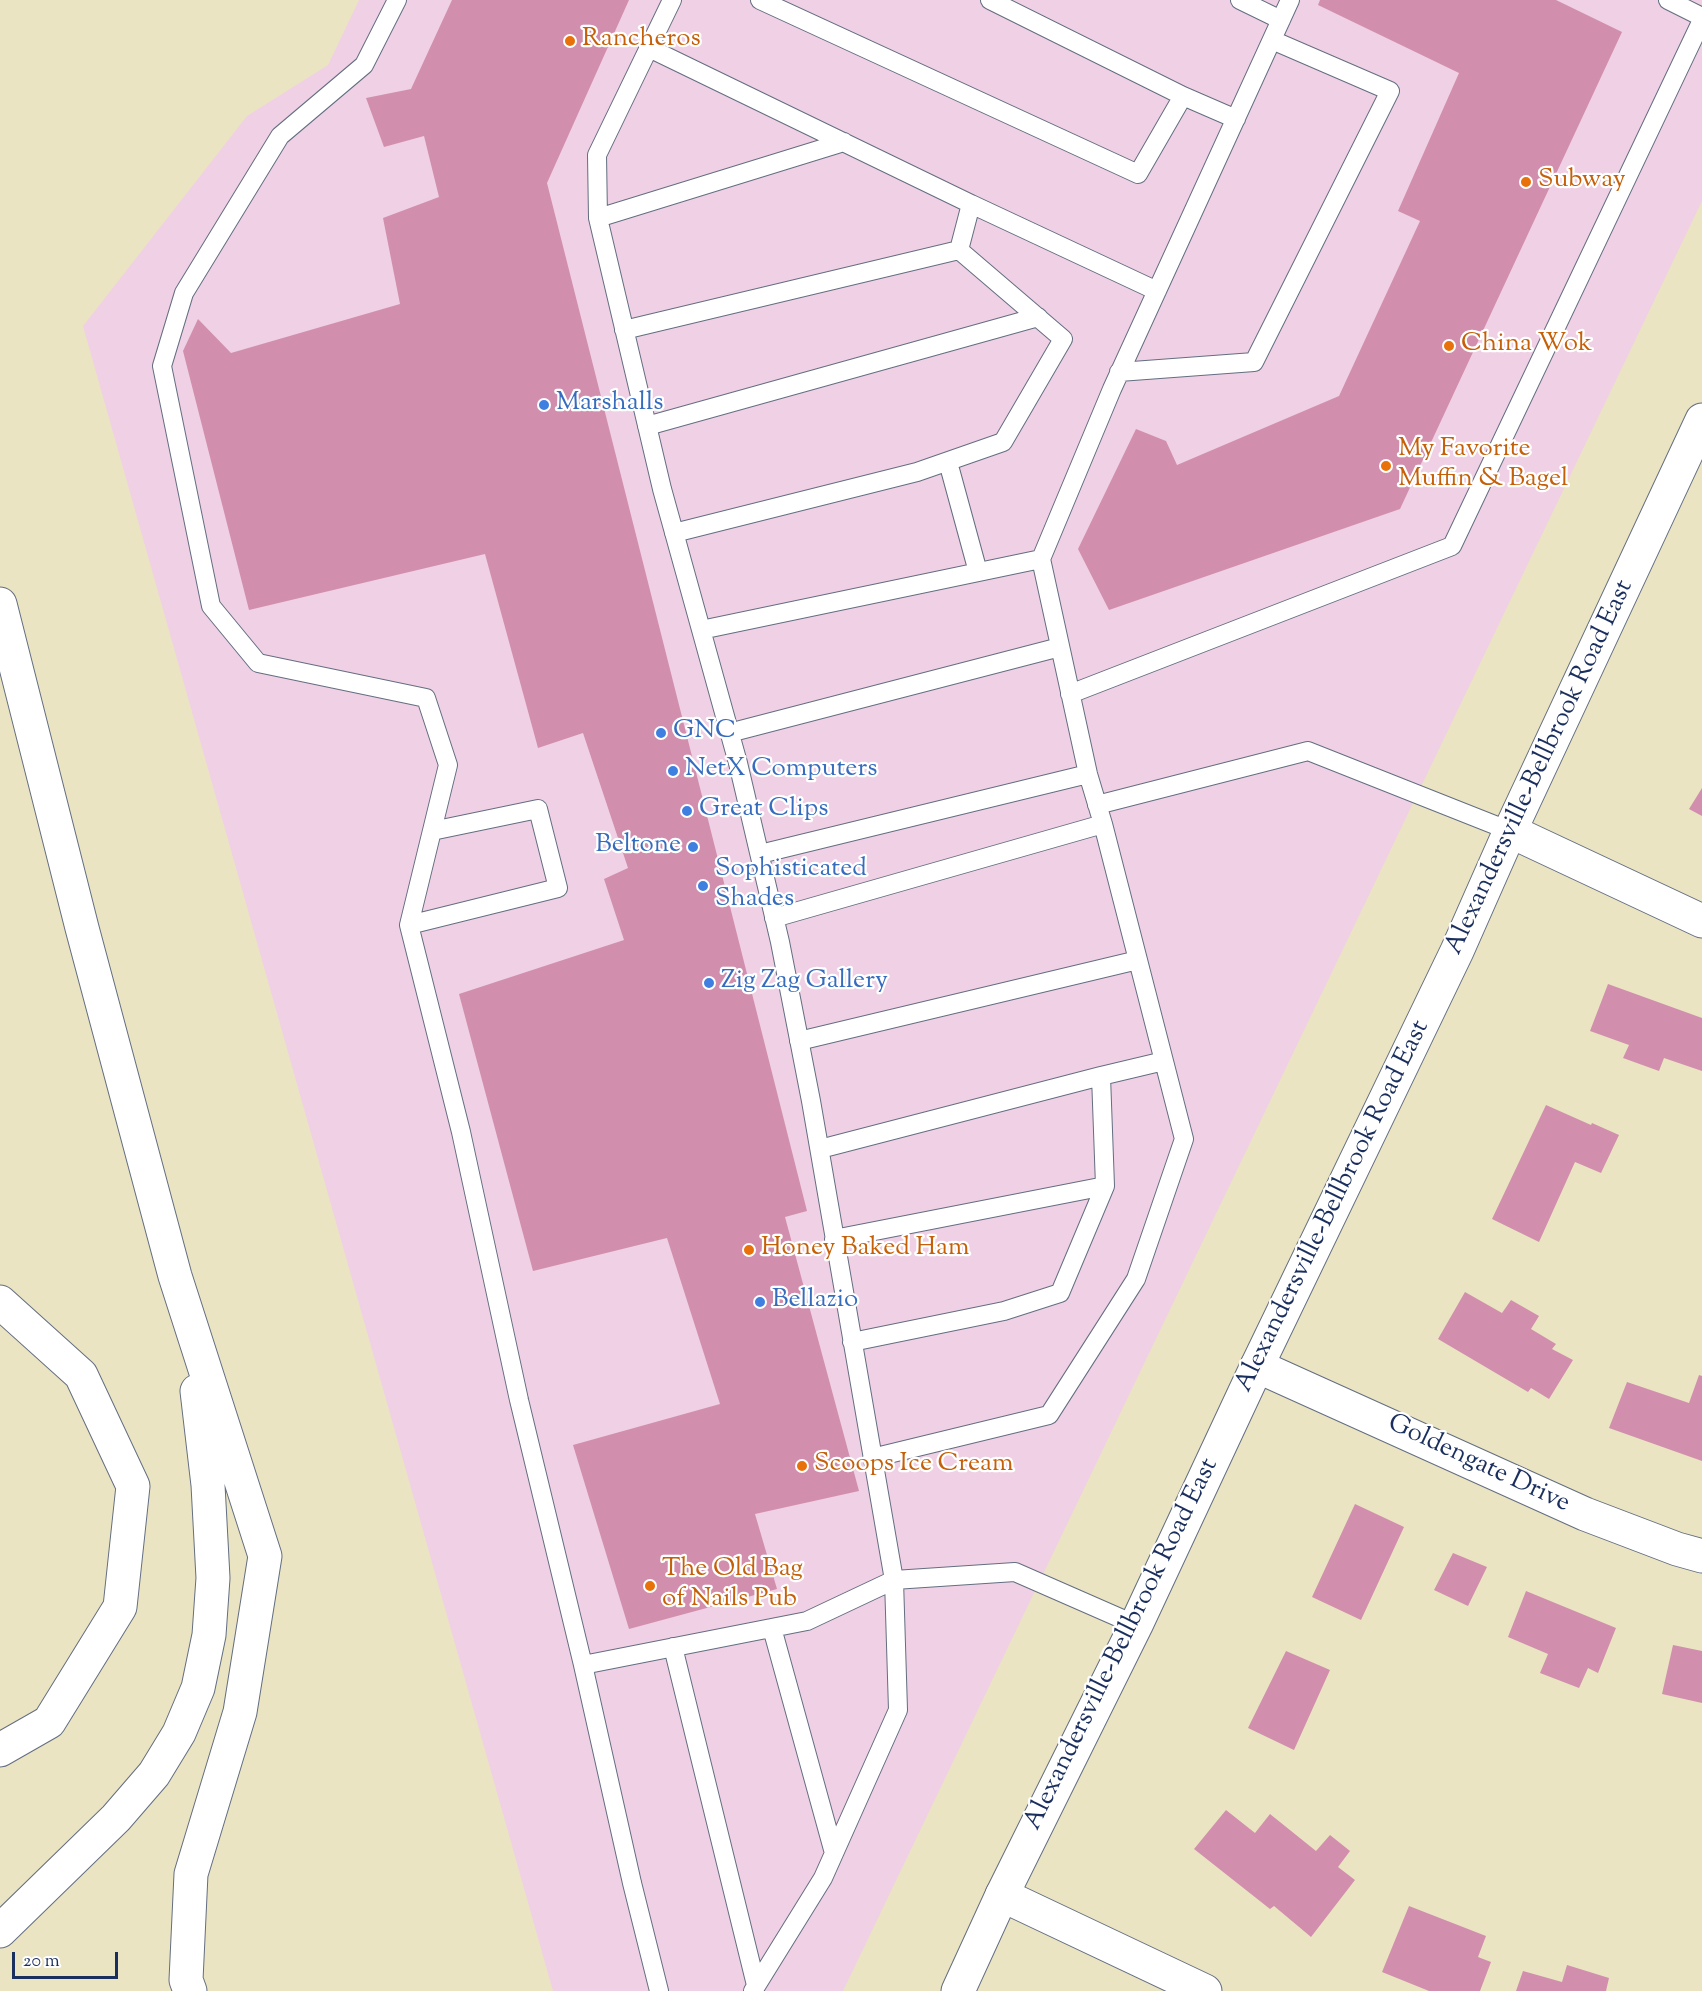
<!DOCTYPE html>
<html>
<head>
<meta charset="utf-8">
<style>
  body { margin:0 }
  #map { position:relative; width:1702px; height:1991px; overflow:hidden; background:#eae4c3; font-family:"Sorts Mill Goudy",serif }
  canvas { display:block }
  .scale { position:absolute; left:12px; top:1952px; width:106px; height:27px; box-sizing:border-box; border:3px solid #1b2f5e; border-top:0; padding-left:8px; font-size:18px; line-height:21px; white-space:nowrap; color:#1b2f5e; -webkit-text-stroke:4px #fff; paint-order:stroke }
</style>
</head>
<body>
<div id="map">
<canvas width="1702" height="1991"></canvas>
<div class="scale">20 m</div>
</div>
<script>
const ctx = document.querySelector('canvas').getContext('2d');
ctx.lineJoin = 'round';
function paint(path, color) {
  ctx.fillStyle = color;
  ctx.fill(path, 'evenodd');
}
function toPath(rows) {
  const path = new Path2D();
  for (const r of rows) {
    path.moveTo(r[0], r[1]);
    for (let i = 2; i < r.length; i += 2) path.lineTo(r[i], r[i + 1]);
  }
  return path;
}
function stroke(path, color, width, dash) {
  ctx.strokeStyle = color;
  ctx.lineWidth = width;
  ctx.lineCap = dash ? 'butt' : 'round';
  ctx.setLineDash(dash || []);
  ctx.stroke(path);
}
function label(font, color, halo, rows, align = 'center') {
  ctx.font = font + ' "Sorts Mill Goudy",serif';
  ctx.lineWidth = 4.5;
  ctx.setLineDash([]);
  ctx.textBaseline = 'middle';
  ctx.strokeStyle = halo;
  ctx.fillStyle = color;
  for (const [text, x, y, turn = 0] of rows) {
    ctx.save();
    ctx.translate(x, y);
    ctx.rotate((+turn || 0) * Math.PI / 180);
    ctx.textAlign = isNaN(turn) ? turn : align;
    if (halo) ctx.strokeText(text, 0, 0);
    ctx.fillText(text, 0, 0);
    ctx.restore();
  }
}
paint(toPath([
  [359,0,1702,0,1702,201,843,1991,553,1991,83,326,247,116,328,65]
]), '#f0d0e4');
paint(toPath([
  [452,0,629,0,547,183,807,1211,785,1217,859,1491,755,1514,777,1589,629,1629,573,1445,720,1404,667,1238,533,1271,459,994,624,940,604,879,628,868,583,733,538,748,485,554,249,610,183,351,198,319,231,353,400,304,383,218,439,197,424,136,384,147,366,98,411,89],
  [1320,0,1556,0,1622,32,1400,509,1109,610,1078,549,1136,429,1166,441,1177,465,1339,396,1420,221,1398,211,1459,73,1318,5],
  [1702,788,1702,816,1689,809],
  [1608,984,1702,1018,1702,1071,1664,1058,1659,1071,1623,1058,1629,1045,1590,1031],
  [1546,1105,1591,1125,1592,1123,1619,1135,1601,1173,1575,1162,1539,1242,1492,1219],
  [1465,1292,1502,1313,1511,1300,1539,1316,1531,1329,1556,1344,1552,1349,1573,1360,1549,1399,1531,1388,1528,1392,1438,1339],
  [1699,1375,1702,1376,1702,1461,1609,1428,1627,1382,1689,1403],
  [1355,1504,1404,1527,1361,1620,1312,1597],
  [1453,1553,1487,1567,1468,1606,1434,1590],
  [1526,1591,1616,1628,1598,1673,1588,1668,1579,1688,1540,1673,1548,1654,1508,1637],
  [1673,1645,1702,1651,1702,1703,1662,1694],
  [1286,1651,1330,1670,1294,1750,1248,1728],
  [1226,1810,1255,1833,1270,1814,1316,1851,1330,1835,1350,1851,1338,1867,1355,1880,1311,1937,1274,1906,1270,1909,1194,1849],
  [1409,1906,1486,1936,1478,1957,1491,1962,1480,1991,1429,1991,1382,1972],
  [1567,1965,1609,1978,1606,1991,1516,1991,1523,1971,1562,1982]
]), '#d18fad');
const lane = toPath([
  [397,0,364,65,280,136,184,293,162,366,211,606,258,663,426,698,448,765,409,925,461,1132,519,1400,583,1665,807,1621,894,1580,1015,1572,1136,1625],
  [672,0,597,155,598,218,662,489,738,763,780,942,811,1101,894,1580,898,1710,823,1878,753,1991],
  [760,0,1138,174,1183,96,1236,119],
  [990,0,1183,96],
  [1240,0,1281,20],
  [1668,0,1702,17],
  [649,48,971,204,959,250,1063,339,1003,442,917,472,674,533],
  [971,204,1157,291],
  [598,218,844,142],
  [624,330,959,250],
  [1119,372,1254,362,1390,91,1272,40],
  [647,426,1038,317],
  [948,462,978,572],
  [701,630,1041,559],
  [1070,694,1452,546,1702,20],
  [729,733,1060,647],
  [1097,805,1308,751,1510,831],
  [760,854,1088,774],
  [774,918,1103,824],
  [409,925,558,888,538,809,432,831],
  [799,1041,1138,960],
  [820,1149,1101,1076],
  [834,1239,1105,1186],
  [852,1342,1004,1311,1060,1293,1105,1186,1101,1076,1164,1061],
  [872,1458,1049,1415,1136,1279,1184,1139,1103,824,1088,774,1041,559,1112,389,1290,0],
  [772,1628,834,1853],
  [673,1647,756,1985],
  [583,1665,632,1883,659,1991]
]);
const street = toPath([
  [1510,831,1702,921],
  [1257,1366,1585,1514,1677,1549,1702,1556],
  [1002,1895,1205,1991]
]);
const primary = toPath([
  [958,1991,1002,1895,1136,1625,1257,1366,1457,951,1510,831,1702,420]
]);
const highway = toPath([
  [0,604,82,928,175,1276,265,1556,240,1712,191,1874,186,1980,190,1991],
  [0,1302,81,1375,133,1486,120,1607,49,1722,0,1750],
  [0,1931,116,1818,154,1774,179,1733,198,1688,209,1635,213,1578,208,1485,197,1391]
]);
stroke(lane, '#636e81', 20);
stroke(street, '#636e81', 35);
stroke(primary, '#636e81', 35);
stroke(highway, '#636e81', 35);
stroke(lane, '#fff', 18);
stroke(street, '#fff', 33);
stroke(primary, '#fff', 33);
stroke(highway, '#fff', 33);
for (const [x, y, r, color] of [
  [570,41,6,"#e8710a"],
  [1526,182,6,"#e8710a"],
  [1449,346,6,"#e8710a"],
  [544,405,6,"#3f7fe0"],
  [1386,466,6,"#e8710a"],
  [661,733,6,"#3f7fe0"],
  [673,771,6,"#3f7fe0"],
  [687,811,6,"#3f7fe0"],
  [693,847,6,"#3f7fe0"],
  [703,886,6,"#3f7fe0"],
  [709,983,6,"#3f7fe0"],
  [749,1250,6,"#e8710a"],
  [760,1302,6,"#3f7fe0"],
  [802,1466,6,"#e8710a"],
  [650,1586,6,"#e8710a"]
]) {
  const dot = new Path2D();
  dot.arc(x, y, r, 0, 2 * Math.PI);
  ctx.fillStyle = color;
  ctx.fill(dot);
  stroke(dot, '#fff', 2);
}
label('26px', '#c56008', '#fff', [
  ["Rancheros",582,41],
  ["Subway",1538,182],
  ["China Wok",1461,346],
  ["My Favorite",1398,451],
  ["Muffin & Bagel",1398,481],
  ["Honey Baked Ham",761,1250],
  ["Scoops Ice Cream",814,1466],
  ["The Old Bag",662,1571],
  ["of Nails Pub",662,1601]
], 'left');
label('26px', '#366cbe', '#fff', [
  ["Marshalls",556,405],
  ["GNC",673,733],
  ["NetX Computers",685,771],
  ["Great Clips",699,811],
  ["Beltone",681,847,"right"],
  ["Sophisticated",715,871],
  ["Shades",715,901],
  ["Zig Zag Gallery",721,983],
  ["Bellazio",772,1302]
], 'left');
label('26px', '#1b2f5e', '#fff', [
  ["Alexandersville-Bellbrook Road East",1541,768,-65],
  ["Alexandersville-Bellbrook Road East",1334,1207,-64],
  ["Goldengate Drive",1478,1465,25],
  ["Alexandersville-Bellbrook Road East",1123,1645,-64]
]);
</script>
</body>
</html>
